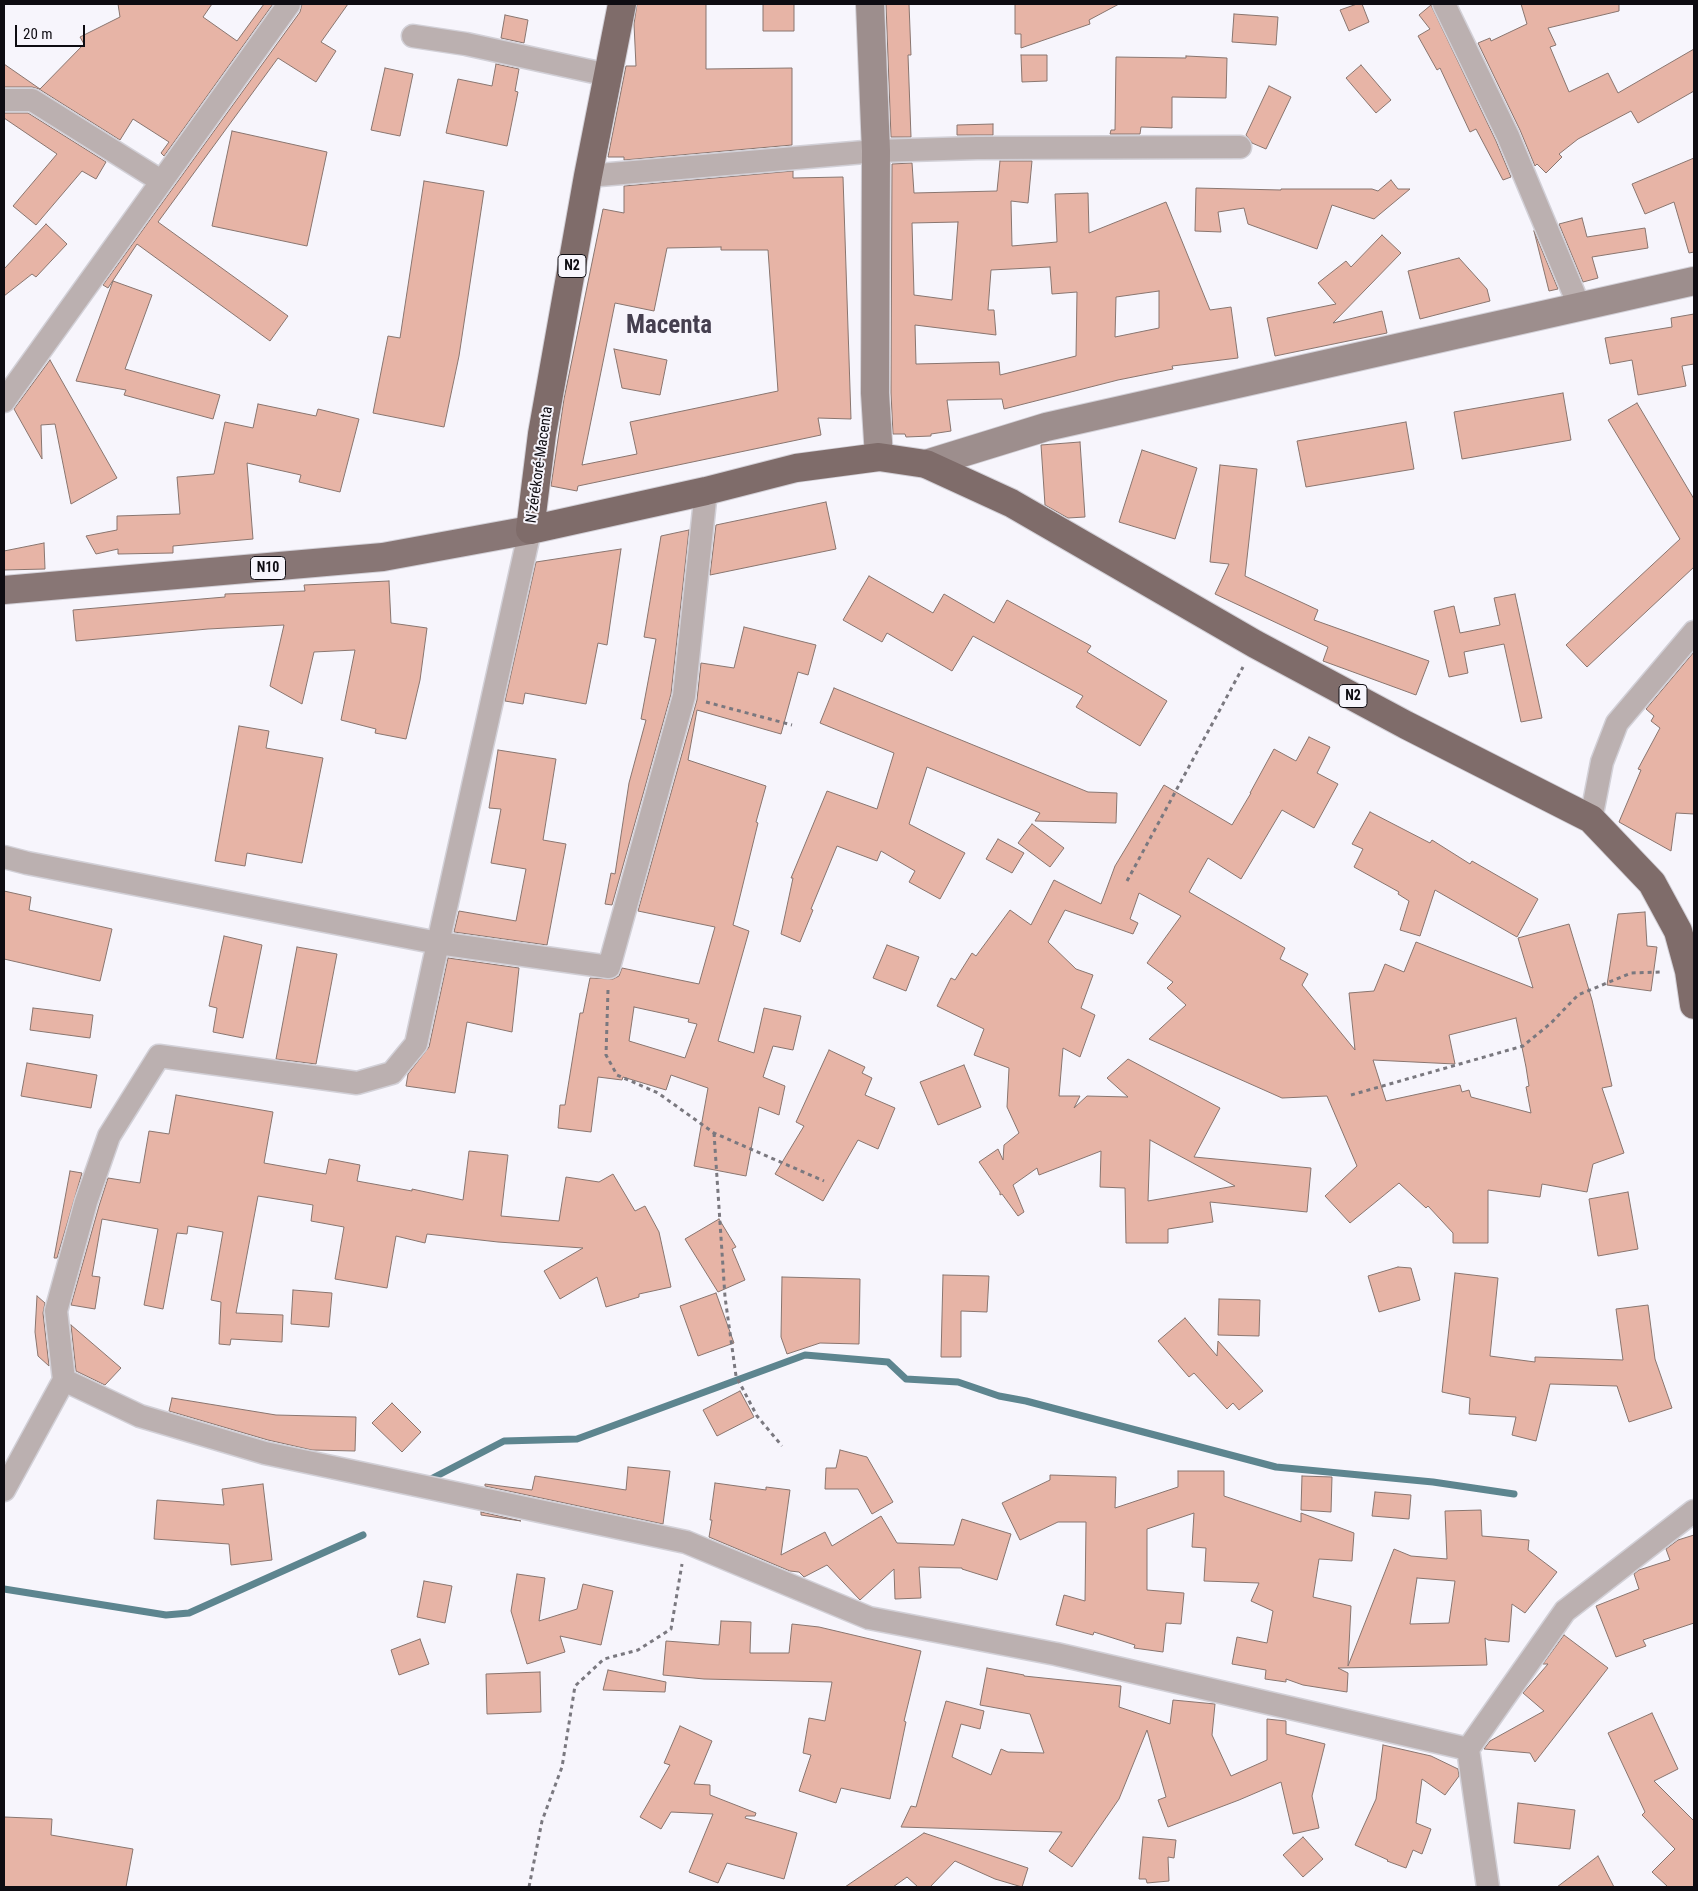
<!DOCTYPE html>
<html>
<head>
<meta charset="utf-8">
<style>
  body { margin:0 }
  #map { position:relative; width:1698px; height:1891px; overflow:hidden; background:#f7f5fc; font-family:"Roboto Condensed",sans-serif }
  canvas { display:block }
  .frame { position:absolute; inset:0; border:5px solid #0e0c12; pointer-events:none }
  .scale { position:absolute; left:15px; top:25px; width:70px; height:22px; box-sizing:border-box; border:2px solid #0e0c12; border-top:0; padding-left:6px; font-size:15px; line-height:18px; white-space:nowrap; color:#0e0c12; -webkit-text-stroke:4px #f7f5fc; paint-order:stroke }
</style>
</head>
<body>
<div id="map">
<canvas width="1698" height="1891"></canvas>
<div class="frame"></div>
<div class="scale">20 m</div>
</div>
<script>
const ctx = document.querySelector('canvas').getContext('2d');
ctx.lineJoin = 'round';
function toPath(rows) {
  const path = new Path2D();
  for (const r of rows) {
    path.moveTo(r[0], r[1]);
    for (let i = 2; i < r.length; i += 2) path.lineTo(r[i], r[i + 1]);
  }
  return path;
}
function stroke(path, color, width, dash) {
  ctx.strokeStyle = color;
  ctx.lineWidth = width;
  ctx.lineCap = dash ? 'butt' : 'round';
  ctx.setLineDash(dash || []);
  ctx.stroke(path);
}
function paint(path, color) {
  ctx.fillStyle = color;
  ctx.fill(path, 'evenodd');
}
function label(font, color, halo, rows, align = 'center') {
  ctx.font = font + ' "Roboto Condensed",sans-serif';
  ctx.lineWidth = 4;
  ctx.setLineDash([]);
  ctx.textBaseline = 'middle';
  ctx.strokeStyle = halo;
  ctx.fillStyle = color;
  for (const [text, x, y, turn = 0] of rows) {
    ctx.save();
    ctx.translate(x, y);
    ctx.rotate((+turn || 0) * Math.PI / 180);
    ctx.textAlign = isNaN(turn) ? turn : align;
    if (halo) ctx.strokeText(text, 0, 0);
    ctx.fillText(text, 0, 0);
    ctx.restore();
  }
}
stroke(toPath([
  [427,1481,504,1441,577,1439,805,1355,888,1362,906,1379,958,1382,999,1396,1026,1401,1276,1467,1433,1482,1514,1494],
  [4,1589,166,1615,189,1613,363,1535]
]), '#5d858f', 7);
const building = toPath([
  [118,4,212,4,203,17,237,41,264,4,273,4,164,156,161,153,169,142,133,119,120,140,39,89,32,87,4,87,4,64,40,89,84,44,80,37,120,17,118,4],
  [302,4,348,4,321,42,336,51,316,82,278,58,158,222,288,316,270,341,137,244,108,288,103,285,300,12,302,4],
  [637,4,706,4,706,69,792,68,792,145,624,160,624,157,608,157,626,66,636,66,634,24,637,4],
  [763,4,794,4,794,31,763,31,763,4],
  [886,4,909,4,911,55,908,55,911,137,891,137,886,4],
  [1015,4,1119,4,1089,20,1090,24,1021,48,1021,34,1015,34,1015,4],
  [1357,4,1362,4,1369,22,1349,31,1340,10,1357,4],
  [1521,4,1619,4,1619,11,1548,28,1556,45,1550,47,1569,92,1608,73,1618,93,1694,49,1694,91,1638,123,1631,111,1578,139,1559,154,1562,157,1546,173,1537,164,1535,166,1520,130,1478,43,1490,38,1491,41,1527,24,1521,4],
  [1431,5,1496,141,1511,177,1503,180,1476,129,1470,132,1440,68,1437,70,1418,36,1430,29,1419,15,1431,5],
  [1234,14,1278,17,1276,45,1232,42,1234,14],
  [505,15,528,20,524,43,501,38,505,15],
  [1021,55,1047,55,1047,81,1022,82,1021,55],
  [1186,56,1227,58,1226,98,1172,97,1172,128,1141,127,1140,134,1110,134,1111,130,1115,130,1116,57,1186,58,1186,56],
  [496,64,519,69,515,91,518,92,507,146,446,133,458,79,492,86,496,64],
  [1361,65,1391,100,1376,113,1346,78,1361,65],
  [385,68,413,74,400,136,371,130,385,68],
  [1269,86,1291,97,1266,149,1252,143,1246,135,1269,86],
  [4,113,28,113,106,162,96,179,82,171,36,225,13,206,57,154,4,118,4,113],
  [993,124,993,135,957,135,957,125,993,124],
  [232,131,327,152,307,246,212,226,232,131],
  [1694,158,1694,252,1689,253,1674,202,1645,214,1632,184,1694,158],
  [1000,161,1032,161,1028,203,1011,201,1012,246,1057,242,1055,194,1088,193,1089,233,1166,202,1210,310,1231,307,1238,358,1172,366,1173,369,1118,380,1004,409,1002,399,947,400,951,431,931,434,931,436,906,437,905,434,893,434,891,393,892,164,912,163,914,193,997,191,1000,161],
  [958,222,952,300,914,295,912,223,958,222],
  [1050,267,1052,294,1077,292,1076,356,1000,375,999,362,916,364,915,325,996,335,994,310,988,310,991,270,1050,267],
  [1159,291,1159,328,1115,337,1116,297,1159,291],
  [793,171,793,178,843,177,851,419,818,418,821,435,578,486,577,491,551,486,564,399,603,209,624,213,624,186,793,171],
  [721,247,721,250,768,250,778,391,630,422,637,454,582,465,615,303,654,311,667,248,721,247],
  [1391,180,1398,189,1410,189,1374,219,1332,205,1317,249,1248,224,1244,208,1218,212,1221,232,1195,231,1196,188,1281,190,1281,189,1372,189,1378,191,1391,180],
  [424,181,484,191,459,356,444,427,373,413,388,336,400,338,424,181],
  [1582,218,1587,237,1645,228,1648,248,1592,257,1598,278,1583,282,1559,224,1582,218],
  [46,224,67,244,36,277,32,274,4,296,4,269,46,224],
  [1534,231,1558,289,1549,291,1534,231],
  [1382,235,1401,253,1333,323,1382,311,1387,333,1275,356,1267,318,1336,304,1318,283,1346,261,1351,267,1382,235],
  [1459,258,1487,289,1490,301,1420,319,1408,271,1459,258],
  [113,281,152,295,125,369,220,395,213,419,124,395,126,390,76,381,113,281],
  [1694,314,1694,364,1682,366,1686,386,1638,395,1632,360,1610,364,1605,338,1672,327,1671,318,1694,314],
  [614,349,667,360,660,395,622,388,614,349],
  [50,360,117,478,71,504,55,424,41,425,42,459,14,409,50,360],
  [1563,393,1571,440,1462,459,1454,412,1563,393],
  [1637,403,1694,499,1694,567,1587,667,1566,645,1680,539,1608,420,1637,403],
  [258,404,316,416,318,409,359,419,340,492,299,482,301,475,247,463,253,539,173,546,173,553,118,554,118,549,96,554,86,536,117,530,117,516,180,514,177,477,214,474,225,422,253,428,258,404],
  [1406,422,1414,469,1306,487,1297,441,1406,422],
  [1080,442,1085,517,1068,518,1045,505,1041,445,1080,442],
  [1142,450,1197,468,1175,539,1119,522,1142,450],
  [1220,465,1257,469,1245,576,1318,610,1314,620,1429,661,1416,695,1323,661,1328,647,1215,594,1229,564,1210,562,1220,465],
  [826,502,836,549,710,575,716,525,826,502],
  [689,530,671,694,612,905,605,904,611,873,615,874,629,783,646,720,641,719,656,639,644,637,661,536,689,530],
  [44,543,45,569,4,570,4,551,44,543],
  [621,549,607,645,598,643,586,704,525,693,523,704,505,701,536,562,621,549],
  [869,576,933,613,944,594,994,623,1007,600,1091,646,1087,652,1167,701,1140,746,1076,707,1083,696,973,636,952,671,887,633,882,642,843,620,869,576],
  [389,581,391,623,427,628,420,680,406,739,375,733,376,729,341,720,355,650,314,652,302,704,270,686,284,625,208,629,76,641,73,610,225,597,225,594,305,591,304,585,389,581],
  [1515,594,1542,718,1521,722,1504,644,1464,652,1468,673,1449,677,1434,611,1454,606,1460,633,1500,625,1494,598,1515,594],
  [744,627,816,645,808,675,798,672,781,734,697,710,688,760,766,786,756,822,758,823,733,925,749,931,718,1041,754,1053,764,1008,801,1016,793,1050,773,1046,763,1077,785,1086,779,1115,759,1107,746,1176,694,1166,708,1088,671,1075,666,1090,623,1077,622,1080,598,1077,591,1132,558,1128,560,1105,565,1105,580,1013,583,1013,590,978,613,979,619,976,622,968,699,984,715,927,638,911,697,700,701,663,734,668,744,627],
  [634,1007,689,1019,688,1022,697,1024,685,1058,629,1041,634,1007],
  [1694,652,1694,814,1676,813,1671,851,1619,822,1641,770,1638,769,1660,728,1651,721,1654,716,1646,709,1694,652],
  [834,688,1088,792,1117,793,1116,823,1035,821,1040,813,927,767,909,824,965,853,940,899,909,882,915,871,881,851,877,861,837,846,811,909,813,910,800,942,781,934,793,878,791,878,827,791,877,809,894,753,820,723,834,688],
  [239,726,269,731,266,748,323,758,302,863,247,853,245,866,215,861,239,726],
  [1309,737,1330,747,1317,773,1338,784,1314,828,1282,810,1241,879,1208,858,1189,892,1285,948,1280,959,1308,974,1302,985,1355,1050,1349,993,1374,991,1385,964,1404,972,1416,942,1533,988,1518,938,1569,924,1592,1000,1612,1086,1602,1088,1624,1153,1593,1164,1587,1192,1542,1184,1540,1197,1488,1190,1488,1243,1453,1243,1453,1233,1428,1206,1426,1208,1399,1183,1350,1223,1325,1196,1357,1166,1327,1096,1282,1098,1149,1039,1186,1005,1167,988,1173,982,1147,963,1181,916,1139,893,1130,919,1138,923,1133,934,1065,910,1048,942,1076,969,1093,975,1081,1008,1095,1015,1080,1057,1063,1048,1059,1096,1080,1096,1074,1108,1087,1096,1128,1097,1107,1078,1128,1059,1220,1108,1194,1157,1311,1168,1307,1212,1210,1202,1213,1222,1168,1229,1168,1243,1126,1243,1125,1188,1100,1187,1101,1151,1039,1175,1037,1168,1013,1185,1024,1212,1018,1216,1002,1194,1000,1195,1000,1192,979,1162,998,1149,1003,1160,1004,1145,1019,1133,1007,1107,1009,1068,974,1055,984,1029,937,1006,951,978,955,980,972,953,976,956,1010,910,1031,925,1054,880,1101,904,1115,866,1164,785,1232,825,1251,793,1250,793,1274,749,1296,761,1309,737],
  [1516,1018,1526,1067,1529,1086,1526,1087,1531,1113,1471,1097,1469,1090,1462,1092,1460,1085,1386,1101,1373,1060,1455,1064,1449,1035,1516,1018],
  [1150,1140,1191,1162,1235,1186,1148,1201,1150,1140],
  [498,750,556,759,543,840,566,844,547,945,454,932,459,911,516,921,526,869,491,863,501,809,489,808,498,750],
  [1370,812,1430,843,1432,840,1470,864,1472,861,1538,899,1517,937,1435,890,1420,936,1400,930,1409,901,1398,894,1399,892,1354,867,1363,849,1352,844,1370,812],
  [1032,824,1064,848,1050,867,1018,843,1032,824],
  [998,839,1024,853,1012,873,986,859,998,839],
  [4,891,31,897,29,910,112,929,100,981,4,959,4,891],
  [1645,912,1647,946,1657,947,1651,991,1607,985,1618,914,1645,912],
  [224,936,262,945,243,1038,213,1032,217,1008,209,1006,224,936],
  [887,945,919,957,906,991,873,978,887,945],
  [297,947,337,954,316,1064,276,1059,297,947],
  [448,958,519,968,512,1032,467,1022,455,1093,406,1086,408,1074,429,1047,448,958],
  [33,1008,93,1015,90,1038,30,1030,33,1008],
  [829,1050,865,1067,862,1073,872,1078,865,1095,895,1108,878,1149,858,1140,823,1201,775,1174,804,1126,796,1122,829,1050],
  [27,1063,97,1075,91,1108,21,1096,27,1063],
  [964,1065,981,1107,938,1125,920,1082,964,1065],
  [176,1095,273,1112,264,1163,326,1174,329,1159,360,1165,357,1181,412,1191,412,1189,463,1200,469,1151,508,1155,501,1216,559,1221,566,1177,599,1182,613,1174,635,1211,645,1206,659,1232,671,1287,639,1294,639,1297,606,1307,597,1277,560,1299,544,1271,583,1248,498,1242,427,1234,425,1243,396,1236,387,1288,335,1279,344,1227,311,1221,313,1205,258,1196,236,1313,283,1315,282,1342,231,1339,230,1345,219,1344,221,1302,211,1300,223,1232,188,1226,187,1234,177,1233,163,1309,144,1305,158,1229,102,1219,92,1276,100,1277,95,1309,71,1305,99,1206,108,1178,140,1183,149,1131,169,1134,176,1095],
  [70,1171,82,1173,57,1258,54,1258,70,1171],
  [1628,1192,1638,1249,1598,1256,1589,1199,1628,1192],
  [719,1219,736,1247,732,1249,745,1280,718,1292,685,1239,719,1219],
  [1398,1267,1411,1268,1420,1300,1379,1312,1368,1276,1398,1267],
  [1455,1273,1498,1278,1490,1356,1535,1362,1535,1357,1623,1360,1616,1309,1648,1305,1655,1359,1672,1408,1629,1422,1617,1386,1550,1384,1536,1441,1512,1435,1516,1417,1469,1414,1470,1398,1442,1392,1455,1273],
  [943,1275,989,1276,987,1312,961,1311,961,1357,941,1357,943,1275],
  [782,1277,860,1279,859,1344,820,1343,787,1354,781,1337,782,1277],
  [293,1290,332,1293,329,1327,291,1324,293,1290],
  [716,1293,734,1343,698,1356,680,1306,716,1293],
  [37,1296,45,1303,43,1313,49,1366,38,1356,35,1332,37,1296],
  [1219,1299,1260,1300,1259,1336,1218,1335,1219,1299],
  [1185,1318,1217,1356,1218,1341,1263,1391,1239,1410,1233,1403,1227,1409,1194,1373,1189,1377,1158,1341,1185,1318],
  [71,1325,121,1368,105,1385,76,1371,71,1325],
  [740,1391,754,1417,717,1436,703,1410,740,1391],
  [172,1398,276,1415,356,1417,355,1451,312,1450,268,1440,169,1411,172,1398],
  [392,1403,421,1432,402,1452,372,1423,392,1403],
  [840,1450,867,1457,893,1502,872,1514,858,1489,825,1489,826,1468,836,1468,840,1450],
  [628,1467,670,1471,663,1524,485,1486,485,1484,532,1490,535,1476,626,1490,628,1467],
  [1178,1471,1224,1471,1224,1496,1301,1522,1301,1513,1354,1533,1352,1561,1319,1559,1313,1597,1351,1606,1348,1666,1394,1549,1411,1556,1447,1559,1445,1511,1481,1510,1482,1536,1529,1540,1528,1550,1557,1572,1525,1613,1512,1604,1509,1642,1488,1640,1485,1638,1487,1665,1338,1668,1348,1673,1347,1692,1303,1685,1286,1679,1286,1682,1265,1679,1266,1670,1232,1664,1237,1637,1267,1643,1273,1611,1251,1601,1259,1583,1204,1581,1206,1548,1192,1547,1194,1513,1147,1529,1147,1590,1184,1593,1181,1624,1166,1623,1163,1652,1134,1648,1135,1645,1094,1632,1093,1635,1056,1625,1064,1595,1085,1601,1086,1522,1058,1522,1020,1540,1002,1503,1050,1480,1050,1475,1116,1477,1115,1508,1178,1487,1178,1471],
  [1417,1578,1455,1581,1449,1623,1410,1624,1417,1578],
  [1302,1476,1332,1477,1331,1512,1301,1510,1302,1476],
  [715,1483,766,1490,766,1487,790,1490,781,1555,825,1532,832,1546,881,1516,897,1543,954,1545,962,1519,1011,1534,997,1580,962,1569,962,1568,919,1567,921,1598,895,1599,894,1569,860,1600,827,1565,804,1577,799,1572,790,1571,709,1537,712,1520,710,1520,715,1483],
  [263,1484,272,1560,231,1565,229,1544,154,1539,157,1500,224,1505,222,1489,263,1484],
  [1375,1492,1411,1495,1409,1519,1372,1516,1375,1492],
  [481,1512,521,1521,481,1515,481,1512],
  [1694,1535,1694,1623,1643,1640,1646,1646,1616,1657,1596,1606,1639,1589,1634,1574,1639,1570,1670,1560,1666,1549,1678,1540,1694,1535],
  [517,1574,545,1578,539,1621,577,1609,583,1584,613,1591,601,1645,560,1636,565,1652,527,1664,511,1611,517,1574],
  [424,1581,452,1586,445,1623,417,1617,424,1581],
  [721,1621,751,1622,750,1653,789,1653,792,1624,819,1627,921,1651,904,1721,906,1722,890,1799,841,1788,836,1803,799,1791,811,1755,803,1753,809,1718,825,1721,832,1682,704,1679,663,1675,666,1641,719,1645,721,1621],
  [1564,1635,1608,1668,1535,1762,1530,1753,1484,1749,1490,1741,1544,1711,1523,1693,1548,1664,1543,1664,1564,1635],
  [420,1639,429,1664,399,1675,391,1650,420,1639],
  [987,1668,1024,1675,1024,1676,1121,1686,1119,1707,1170,1724,1173,1700,1215,1704,1212,1735,1231,1776,1267,1760,1267,1719,1286,1721,1286,1734,1325,1744,1312,1796,1319,1828,1293,1834,1281,1782,1239,1800,1168,1827,1158,1800,1166,1797,1147,1730,1119,1799,1072,1867,1049,1851,1062,1832,901,1827,911,1806,916,1807,946,1701,984,1711,980,1729,961,1724,952,1757,991,1775,1001,1749,1008,1752,1044,1753,1030,1714,980,1705,987,1668],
  [608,1670,666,1682,665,1692,603,1690,608,1670],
  [540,1672,541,1712,487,1714,486,1674,540,1672],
  [1652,1713,1678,1769,1654,1781,1694,1821,1694,1887,1668,1887,1652,1872,1675,1849,1642,1815,1645,1812,1608,1733,1652,1713],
  [680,1726,712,1741,694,1784,710,1785,710,1795,756,1813,755,1816,746,1816,745,1818,797,1833,784,1879,727,1863,718,1883,689,1872,713,1814,671,1812,661,1829,640,1817,670,1765,664,1763,680,1726],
  [1383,1745,1431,1756,1458,1769,1459,1776,1445,1795,1422,1779,1416,1823,1431,1829,1422,1854,1413,1850,1406,1868,1387,1861,1388,1860,1355,1845,1376,1799,1383,1745],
  [1518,1803,1575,1810,1570,1849,1514,1843,1518,1803],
  [4,1817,52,1819,51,1835,133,1849,126,1887,4,1887,4,1817],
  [924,1833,1028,1868,1022,1887,995,1879,955,1861,930,1887,918,1887,907,1877,893,1887,845,1887,924,1833],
  [1143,1837,1176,1840,1174,1858,1168,1857,1169,1881,1147,1883,1146,1879,1139,1879,1143,1837],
  [1303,1837,1323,1859,1303,1877,1283,1855,1303,1837],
  [1598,1856,1614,1887,1557,1887,1598,1856]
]);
paint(building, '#e7b4a6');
stroke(building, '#89756f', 1);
const minor = toPath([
  [1444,4,1508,136,1580,308],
  [413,36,466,44,608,75],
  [4,100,32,100,161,181],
  [588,176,876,151,977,148,1240,147],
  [4,401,289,4],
  [530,530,438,943,609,967,684,696,706,491],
  [1591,819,1602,762,1617,723,1694,632],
  [4,857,27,863,438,943,416,1044,392,1073,357,1083,159,1056,109,1136,86,1202,56,1311,64,1380,140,1416,265,1453,686,1542,869,1618,1056,1654,1468,1749],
  [4,1490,64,1380],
  [1488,1887,1468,1749,1565,1611,1694,1511]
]);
const secondary = toPath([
  [870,4,876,151,875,393,879,457],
  [926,464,1046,427,1694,281]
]);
const primary = toPath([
  [4,590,383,557,530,530]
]);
const trunk = toPath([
  [622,4,588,176,542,434,530,530,706,491,796,468,879,457,926,464,1011,503,1255,644,1406,725,1591,819,1652,883,1678,931,1689,971,1694,1005]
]);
stroke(minor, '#d2d0d7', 25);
stroke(secondary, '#d2d0d7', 30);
stroke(primary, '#d2d0d7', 30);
stroke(trunk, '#d2d0d7', 30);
stroke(toPath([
  [706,702,792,725],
  [1127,881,1243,667],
  [608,990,606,1055,617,1075,658,1093,714,1133,824,1181],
  [1351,1095,1523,1046,1551,1023,1578,995,1631,973,1663,972],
  [714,1133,725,1297,736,1376,757,1416,782,1446],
  [529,1887,542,1821,562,1767,575,1686,604,1659,638,1650,671,1629,682,1564]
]), '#7a787f', 3, [4, 4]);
stroke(minor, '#bbb0b0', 22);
stroke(secondary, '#9d8e8d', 28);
stroke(primary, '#887675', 28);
stroke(trunk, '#7f6c6a', 28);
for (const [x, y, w] of [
  [572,266,28],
  [268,568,35],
  [1353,696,28]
]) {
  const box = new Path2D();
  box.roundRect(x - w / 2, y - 11.5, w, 23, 4);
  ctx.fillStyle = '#f7f5fc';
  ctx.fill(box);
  stroke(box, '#0e0c12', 1);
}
label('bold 14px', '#0e0c12', null, [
  ["N2",572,266],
  ["N10",268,568],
  ["N2",1353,696]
]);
label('15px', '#0e0c12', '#f7f5fc', [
  ["N'zérékoré-Macenta",540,465,-82]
]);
label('bold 25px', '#453f4f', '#f7f5fc', [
  ["Macenta",669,327]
]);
</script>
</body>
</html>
